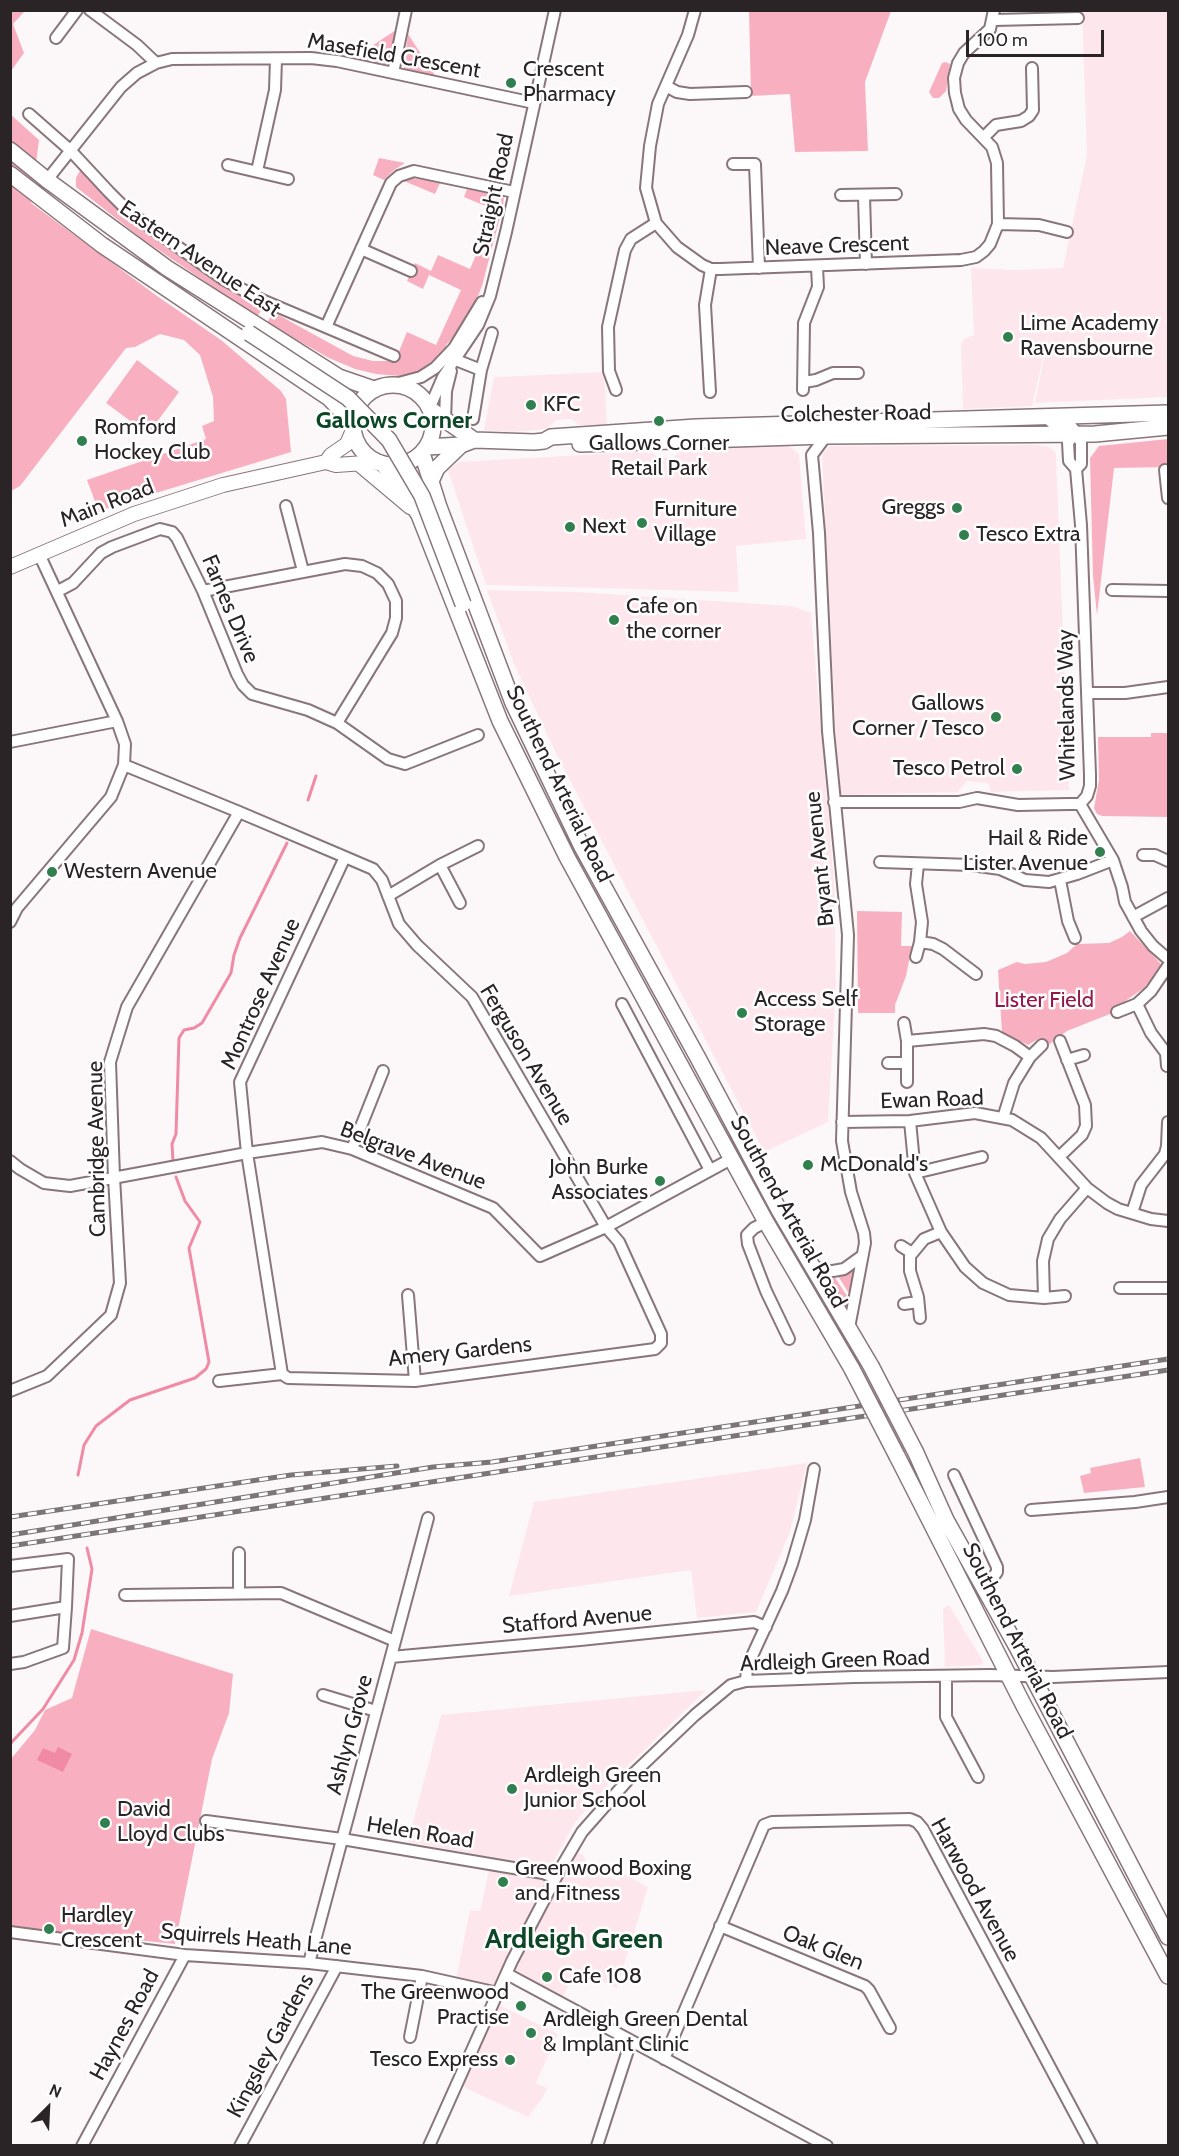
<!DOCTYPE html>
<html>
<head>
<meta charset="utf-8">
<style>
  body { margin:0 }
  #map { position:relative; width:1179px; height:2156px; overflow:hidden; background:#fcf8f9; font-family:Cabin,sans-serif }
  canvas { display:block }
  .frame { position:absolute; inset:0; border:12px solid #2b2426; pointer-events:none }
  .north { position:absolute; left:18px; top:2078px; width:60px; height:60px; -webkit-text-stroke:4px #fff; paint-order:stroke; rotate:24deg; font-size:16px; font-weight:700; line-height:24px; text-align:center; color:#2b2426 }
  .north::after { content:''; display:block; margin:auto; width:21px; height:27px; background:#2b2426; clip-path:polygon(50% 0,100% 100%,50% 72%,0 100%) }
  .scale { position:absolute; left:966px; top:30px; width:138px; height:27px; box-sizing:border-box; border:3px solid #2b2426; border-top:0; padding-left:8px; font-size:18px; line-height:21px; white-space:nowrap; color:#2b2426; -webkit-text-stroke:4px #fff; paint-order:stroke }
</style>
</head>
<body>
<div id="map">
<canvas width="1179" height="2156"></canvas>
<div class="frame"></div>
<div class="north">N</div>
<div class="scale">100 m</div>
</div>
<script>
const ctx = document.querySelector('canvas').getContext('2d');
ctx.lineJoin = 'round';
function paint(path, color) {
  ctx.fillStyle = color;
  ctx.fill(path, 'evenodd');
}
function toPath(rows) {
  const path = new Path2D();
  for (const r of rows) {
    if (r.length === 3) {
      path.moveTo(r[0] + r[2], r[1]);
      path.arc(r[0], r[1], r[2], 0, 2 * Math.PI);
      continue;
    }
    path.moveTo(r[0], r[1]);
    for (let i = 2; i < r.length; i += 2) path.lineTo(r[i], r[i + 1]);
  }
  return path;
}
function stroke(path, color, width, dash) {
  ctx.strokeStyle = color;
  ctx.lineWidth = width;
  ctx.lineCap = dash ? 'butt' : 'round';
  ctx.setLineDash(dash || []);
  ctx.stroke(path);
}
function label(font, color, halo, rows, align = 'center') {
  ctx.font = font + ' Cabin,sans-serif';
  ctx.lineWidth = 5;
  ctx.setLineDash([]);
  ctx.textBaseline = 'middle';
  ctx.strokeStyle = halo;
  ctx.fillStyle = color;
  for (const [text, x, y, turn = 0] of rows) {
    ctx.save();
    ctx.translate(x, y);
    ctx.rotate((+turn || 0) * Math.PI / 180);
    ctx.textAlign = isNaN(turn) ? turn : align;
    if (halo) ctx.strokeText(text, 0, 0);
    ctx.fillText(text, 0, 0);
    ctx.restore();
  }
}
paint(toPath([
  [1082,11,1168,11,1168,397,1035,403,1051,322,1032,406,963,409,961,344,964,339,974,335,971,268,1015,270,1063,268,1087,155],
  [604,372,607,426,579,425,572,419,556,420,547,429,512,432,484,430,494,377],
  [786,444,799,454,806,539,736,546,739,592,486,585,448,470,459,462,651,451,657,457,672,458,681,451],
  [1038,445,1050,447,1056,454,1069,790,991,792,988,783,967,781,958,792,837,795,838,783,822,455,829,446],
  [487,590,577,592,792,606,811,613,834,882,836,984,828,1122,764,1152,559,759,514,664],
  [807,1463,790,1532,756,1612,697,1618,691,1570,509,1596,534,1502],
  [949,1605,983,1661,982,1665,945,1667,943,1609],
  [706,1690,597,1796,574,1824,551,1866,562,1866,571,1850,583,1855,589,1867,618,1881,622,1873,648,1887,617,1988,579,1969,559,2002,507,1974,498,1993,455,1984,470,1910,480,1911,492,1857,408,1842,441,1715],
  [493,2002,558,2034,536,2083,547,2088,543,2097,528,2117,457,2084]
]), '#fee7ec');
paint(toPath([
  [11,10,25,11,13,24,24,53,11,71],
  [749,11,891,11,865,82,868,151,795,152,790,94,751,96],
  [396,30,388,64,382,66,352,59],
  [408,34,436,77,408,71,404,68],
  [946,62,950,64,946,91,939,98,933,98,929,92,942,63],
  [10,114,39,140,31,203,157,296,221,340,281,391,286,399,291,452,113,506,99,512,87,480,206,439,202,426,214,421,213,397,200,355,184,340,160,334,135,347,126,348,20,486,11,491],
  [379,158,405,163,394,170,384,180,373,175],
  [81,169,119,208,264,306,257,317,141,238,76,187,76,178],
  [410,178,427,180,440,183,435,194,404,181],
  [467,189,501,195,504,198,503,206,482,286,474,306,467,320,446,345,447,348,429,366,416,372,399,376,376,374,355,369,329,358,267,323,273,312,353,356,373,361,395,361,407,332,436,345,461,290,429,275,423,289,407,281,415,263,431,271,438,255,470,269,495,210,464,197],
  [137,360,179,392,148,434,106,403],
  [1168,439,1168,467,1114,468,1097,615,1093,576,1090,458,1099,446],
  [1151,733,1168,733,1168,817,1102,816,1097,814,1094,808,1099,780,1098,737,1151,737],
  [857,911,902,912,901,946,912,946,906,976,895,1005,895,1013,858,1013],
  [1130,931,1162,965,1144,988,1124,1002,1115,1012,1067,1031,1047,1046,1040,1038,1028,1045,1002,1032,998,970,1017,962,1025,964,1046,962,1067,953,1077,944,1109,943,1122,937],
  [855,1268,850,1295,838,1276],
  [834,1276,849,1299,847,1309,826,1277],
  [1140,1458,1145,1487,1084,1493,1080,1476,1091,1473,1090,1468],
  [91,1629,233,1674,229,1713,212,1759,175,1944,11,1927,11,1759,35,1730,45,1710,72,1698]
]), '#f8b0c1');
paint(toPath([
  [58,1747,72,1754,63,1772,37,1760,43,1748,55,1753]
]), '#f08aa5');
stroke(toPath([
  [308,800,316,776],
  [173,1161,172,1144,176,1134,179,1038,184,1030,194,1028,202,1023,231,973,234,955,240,938,287,843],
  [78,1475,84,1445,96,1426,130,1400,195,1378,206,1369,209,1362,189,1248,200,1222,185,1201,176,1177],
  [10,1744,43,1709,74,1660,82,1633,92,1569,87,1548]
]), '#f08aa5', 3);
const minor = toPath([
  [90,10,137,45,156,63],
  [695,10,688,35,658,104,650,146,646,188,656,223,677,247,702,265,711,269,720,269,961,260,976,257,984,251,990,244,998,224,997,163,992,147,966,120,959,109,955,93,954,78,958,63,964,53,990,29,994,10],
  [994,20,1078,18],
  [56,38,77,10],
  [393,73,406,10],
  [666,86,677,92,690,94,746,92],
  [29,114,70,150,109,192,129,212,223,279,262,300,394,356],
  [984,137,996,125,1021,121,1029,116,1033,110,1032,68],
  [733,164,755,164,759,268],
  [228,165,288,179],
  [257,171,275,90,276,59],
  [47,180,121,87,137,73,156,63,172,59,311,58,337,61,534,103],
  [841,195,896,194],
  [864,196,866,264],
  [998,224,1039,225,1067,232],
  [361,249,411,271],
  [326,327,391,183,399,176,414,171,514,192],
  [456,360,481,370],
  [804,382,816,380,833,373,858,373],
  [395,384,421,377,435,368,454,348,482,302],
  [616,390,609,371,608,327,625,250,631,239,656,223],
  [803,390,804,323,818,287,817,267],
  [710,392,705,305,711,269],
  [430,407,443,377,478,325,490,296,506,232,555,10],
  [473,419,481,370,492,333],
  [445,421,446,391,451,371],
  [1076,435,1081,442,1081,464,1076,469],
  [826,436,812,455,819,533,828,731,848,935,842,1141,851,1192,864,1233,865,1243,849,1328],
  [1165,470,1168,498],
  [286,506,303,571],
  [1112,590,1168,591],
  [58,591,73,583,101,553,112,547,160,529,172,532,177,538,203,591,237,674,243,685,252,694,308,710,337,723,388,759,405,764,478,735],
  [203,591,345,564,362,566,377,573,388,584,396,601,396,618,392,633,337,723],
  [1087,693,1125,693,1168,687],
  [10,742,117,721],
  [124,765,239,812,345,857,373,869,382,880,399,924,417,945,472,997,606,1227,619,1242,661,1334,661,1343,655,1349,415,1381,288,1378,282,1374,247,1153,240,1082,345,857],
  [834,802,959,802,977,798,1018,805,1069,804,1080,804,1087,796,1090,786,1090,775,1081,525,1076,469,1069,461,1068,442,1077,433,1071,426,1055,426,1046,417],
  [1080,804,1113,860,1122,887,1125,902,1141,931,1153,946,1168,959],
  [1143,855,1155,855,1168,861],
  [880,862,971,865,1000,869,1025,880,1049,882,1077,874,1113,860],
  [440,865,478,846],
  [1060,880,1068,921,1075,938],
  [388,896,440,865,460,903],
  [1133,917,1168,898],
  [10,922,17,908,111,797,124,765,125,744,117,721,39,554],
  [920,942,933,944,943,949,976,974],
  [916,957,920,942,922,922,916,884,918,864],
  [622,1004,710,1170],
  [1137,1004,1151,1033,1166,1053,1167,1066],
  [1117,1012,1137,1004,1151,991,1168,966],
  [904,1023,907,1041,907,1082],
  [907,1041,984,1034,996,1036,1015,1046,1030,1057],
  [1067,1060,1084,1055],
  [888,1063,907,1063],
  [1003,1118,1014,1083,1030,1057,1042,1045],
  [910,1121,915,1173,941,1232,965,1267,983,1283,1009,1295,1044,1298,1065,1296],
  [842,1122,910,1121,975,1113,1012,1120,1041,1138,1087,1188,1107,1203,1118,1209,1151,1219,1168,1221],
  [352,1149,383,1071],
  [1059,1157,1082,1135,1086,1126,1085,1105,1060,1041],
  [10,1161,20,1169,44,1183,70,1186,247,1153,322,1142,352,1149,493,1208,540,1256,606,1227,731,1159],
  [915,1173,982,1157],
  [1132,1213,1141,1185,1165,1154,1167,1146,1168,1122],
  [766,1222,754,1228,747,1235,748,1244,766,1291,789,1339],
  [901,1246,912,1253],
  [812,1265,824,1271,833,1271,844,1269,862,1256],
  [1120,1288,1168,1288],
  [408,1295,415,1381],
  [1044,1298,1043,1261,1048,1239,1060,1219,1087,1188],
  [904,1304,918,1302],
  [920,1318,918,1297,910,1271,910,1256,924,1239,941,1232],
  [219,1381,282,1374],
  [10,1391,47,1376,111,1315,120,1283,114,1177,110,1062,127,1007,239,812],
  [954,1475,997,1567,997,1572,994,1576,979,1583],
  [1031,1510,1135,1502,1168,1497],
  [239,1553,239,1592],
  [10,1566,68,1559,66,1607],
  [125,1595,281,1593,395,1641],
  [10,1616,66,1607,63,1648,24,1662,10,1664],
  [391,1657,580,1640,754,1622,766,1627],
  [946,1676,946,1717,978,1777],
  [746,1681,747,1667,782,1591,792,1564,805,1520,814,1469],
  [323,1695,376,1711],
  [206,1821,342,1839,543,1873,555,1878],
  [720,1926,865,1986,869,1990,890,2028],
  [10,1932,185,1955,309,1963,422,1976,498,1993],
  [309,1963,428,1518],
  [507,1974,827,2146],
  [410,2037,422,1976],
  [664,2059,764,1825,772,1822,910,1819,917,1822,923,1829,1092,2146],
  [82,2146,185,1955],
  [240,2146,337,1966],
  [429,2146,512,1961,562,1866,582,1832,634,1773,695,1715,731,1685,746,1681,854,1677,990,1675,1053,1677,1168,1672],
  [597,2146,631,2041]
]);
const major = toPath([
  [326,462,331,455,347,444,353,430],
  [360,465,410,507],
  [10,567,134,514,223,485,326,462,336,465,379,462]
]);
const highway = toPath([
  [10,150,47,180,167,268,339,377,374,389],
  [10,174,102,245,329,398,353,423],
  [393,425,40],
  [431,410,474,440],
  [580,444,826,436,1095,434,1168,427],
  [427,447,461,445,474,440,534,442,544,441,551,437,696,427,1168,413],
  [422,453,439,507,513,703,582,847,698,1058,779,1210,871,1366],
  [383,464,407,496,419,515,500,721,567,857,766,1222,852,1369],
  [432,479,437,468,461,445],
  [916,1453,946,1520,1017,1647,1168,1937],
  [897,1456,1024,1706,1168,1976]
]);
stroke(minor, '#88767a', 14);
stroke(major, '#88767a', 16);
stroke(highway, '#88767a', 18);
stroke(minor, '#fff', 10);
stroke(major, '#fff', 14);
stroke(highway, '#fff', 15);
const rail = toPath([
  [10,1517,291,1475,397,1466],
  [10,1535,433,1467,492,1462,1168,1359],
  [10,1546,1168,1370]
]);
stroke(rail, '#7b7577', 5);
stroke(rail, '#fff', 3, [9]);
const highwayBridge = toPath([
  [249,333,348,398,389,440,422,496,463,604],
  [871,1366,916,1453],
  [852,1369,897,1456]
]);
stroke(highwayBridge, '#88767a', 18, []);
stroke(highwayBridge, '#fff', 15);
for (const [x, y, r, color] of [
  [511,83,6,"#317f4f"],
  [1008,337,6,"#317f4f"],
  [531,405,6,"#317f4f"],
  [659,421,6,"#317f4f"],
  [82,441,6,"#317f4f"],
  [957,508,6,"#317f4f"],
  [642,523,6,"#317f4f"],
  [570,527,6,"#317f4f"],
  [964,535,6,"#317f4f"],
  [614,620,6,"#317f4f"],
  [996,717,6,"#317f4f"],
  [1017,769,6,"#317f4f"],
  [1100,852,6,"#317f4f"],
  [52,872,6,"#317f4f"],
  [742,1013,6,"#317f4f"],
  [808,1165,6,"#317f4f"],
  [660,1181,6,"#317f4f"],
  [512,1789,6,"#317f4f"],
  [105,1823,6,"#317f4f"],
  [503,1882,6,"#317f4f"],
  [49,1929,6,"#317f4f"],
  [547,1977,6,"#317f4f"],
  [521,2006,6,"#317f4f"],
  [531,2033,6,"#317f4f"],
  [510,2060,6,"#317f4f"]
]) {
  const dot = new Path2D();
  dot.arc(x, y, r, 0, 2 * Math.PI);
  ctx.fillStyle = color;
  ctx.fill(dot);
  stroke(dot, '#fff', 2);
}
label('22px', '#2b2426', '#fff', [
  ["Masefield Crescent",394,56,10],
  ["Straight Road",494,195,-78],
  ["Neave Crescent",837,246,-2],
  ["Eastern Avenue East",200,259,34],
  ["Colchester Road",856,414,-1],
  ["Main Road",107,504,-21],
  ["Farnes Drive",230,609,67],
  ["Whitelands Way",1067,705,-91],
  ["Southend Arterial Road",559,784,64],
  ["Bryant Avenue",820,859,-96],
  ["Montrose Avenue",261,994,-66],
  ["Ferguson Avenue",526,1055,59],
  ["Ewan Road",932,1100,-2],
  ["Cambridge Avenue",97,1149,-91],
  ["Belgrave Avenue",413,1156,21],
  ["Southend Arterial Road",788,1212,61],
  ["Amery Gardens",460,1352,-6],
  ["Stafford Avenue",577,1620,-5],
  ["Southend Arterial Road",1017,1641,63],
  ["Ardleigh Green Road",835,1661,-2],
  ["Ashlyn Grove",350,1735,-75],
  ["Helen Road",420,1833,9],
  ["Harwood Avenue",975,1890,61],
  ["Squirrels Heath Lane",256,1940,5],
  ["Oak Glen",823,1948,22],
  ["Haynes Road",125,2025,-62],
  ["Kingsley Gardens",271,2046,-62]
]);
label('22px', '#2b2426', '#fff', [
  ["Crescent",523,70],
  ["Pharmacy",523,95],
  ["Lime Academy",1020,324],
  ["Ravensbourne",1020,349],
  ["KFC",543,405],
  ["Romford",94,428],
  ["Hockey Club",94,453],
  ["Gallows Corner",659,444,"center"],
  ["Retail Park",659,469,"center"],
  ["Greggs",945,508,"right"],
  ["Furniture",654,510],
  ["Village",654,535],
  ["Next",582,527],
  ["Tesco Extra",976,535],
  ["Cafe on",626,607],
  ["the corner",626,632],
  ["Gallows",984,704,"right"],
  ["Corner / Tesco",984,729,"right"],
  ["Tesco Petrol",1005,769,"right"],
  ["Hail & Ride",1088,839,"right"],
  ["Lister Avenue",1088,864,"right"],
  ["Western Avenue",64,872],
  ["Access Self",754,1000],
  ["Storage",754,1025],
  ["McDonald's",820,1165],
  ["John Burke",648,1168,"right"],
  ["Associates",648,1193,"right"],
  ["Ardleigh Green",524,1776],
  ["Junior School",524,1801],
  ["David",117,1810],
  ["Lloyd Clubs",117,1835],
  ["Greenwood Boxing",515,1869],
  ["and Fitness",515,1894],
  ["Hardley",61,1916],
  ["Crescent",61,1941],
  ["Cafe 108",559,1977],
  ["The Greenwood",509,1993,"right"],
  ["Practise",509,2018,"right"],
  ["Ardleigh Green Dental",543,2020],
  ["& Implant Clinic",543,2045],
  ["Tesco Express",498,2060,"right"]
], 'left');
label('22px', '#921949', '#fff', [
  ["Lister Field",1044,1001]
]);
label('bold 24px', '#0e4727', '#fff', [
  ["Gallows Corner",394,421]
]);
label('bold 28px', '#0e4727', '#fff', [
  ["Ardleigh Green",574,1940]
]);
</script>
</body>
</html>
